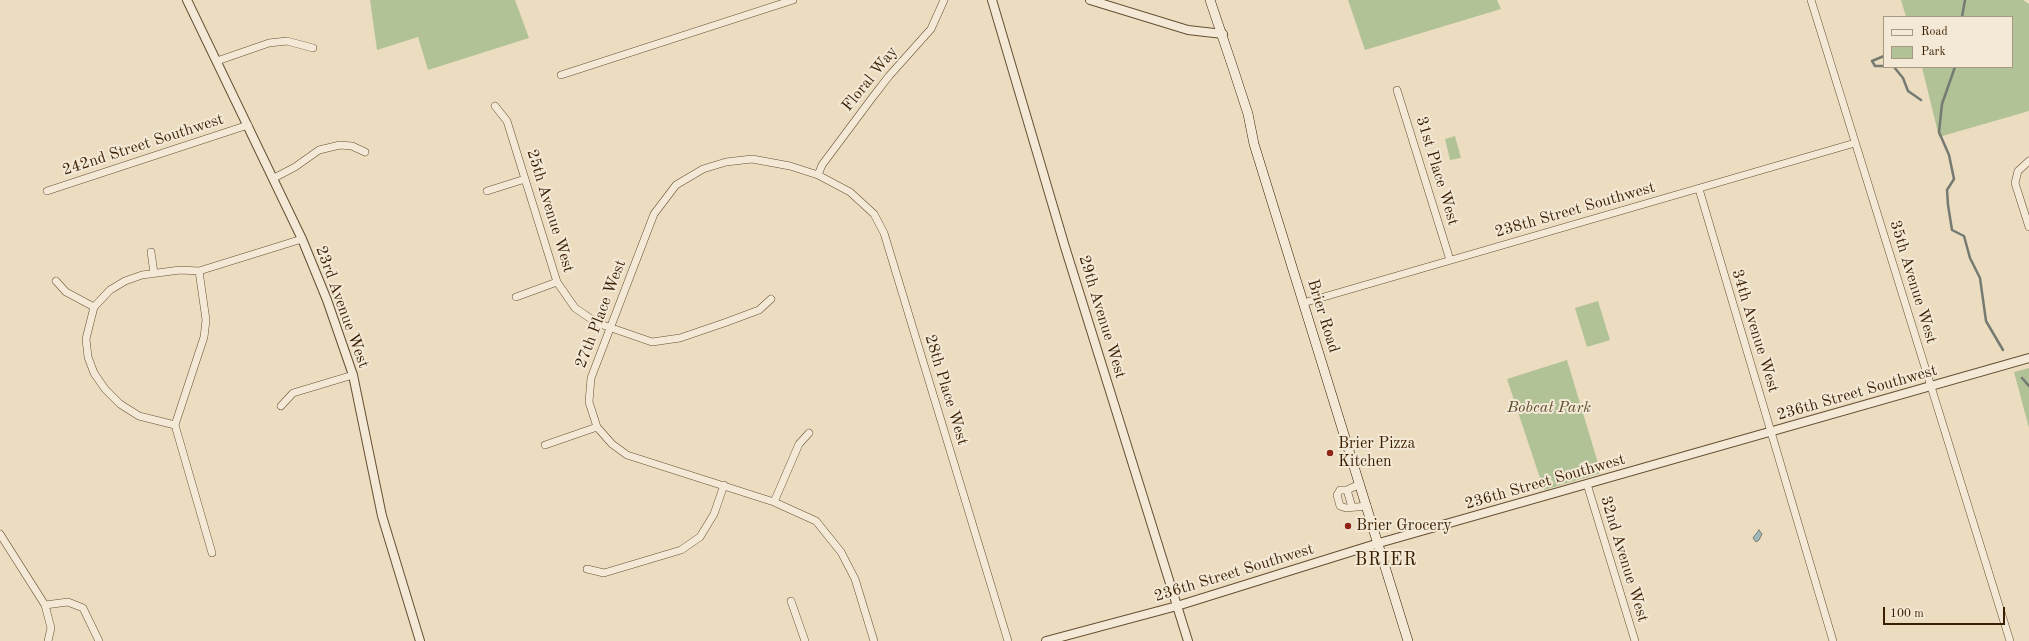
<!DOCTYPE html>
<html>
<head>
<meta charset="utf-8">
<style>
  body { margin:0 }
  #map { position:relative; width:2029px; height:641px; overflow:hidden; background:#ecddc0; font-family:"Old Standard TT",serif }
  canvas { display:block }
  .legend { position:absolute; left:1883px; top:16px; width:130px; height:52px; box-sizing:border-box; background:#f3e9d6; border:1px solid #a99881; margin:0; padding:5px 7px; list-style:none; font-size:12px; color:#3a1e02 }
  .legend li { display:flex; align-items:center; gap:8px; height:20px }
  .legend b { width:20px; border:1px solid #a99881 }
  .scale { position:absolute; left:1883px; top:607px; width:122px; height:18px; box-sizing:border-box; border:2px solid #3a1e02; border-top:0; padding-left:5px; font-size:12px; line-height:14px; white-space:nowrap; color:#3a1e02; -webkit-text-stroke:3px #f3e9d6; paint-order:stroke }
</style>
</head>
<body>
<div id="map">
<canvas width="2029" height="641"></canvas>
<ul class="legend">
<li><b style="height:5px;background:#f3e9d6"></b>Road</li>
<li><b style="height:11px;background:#b2c297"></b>Park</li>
</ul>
<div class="scale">100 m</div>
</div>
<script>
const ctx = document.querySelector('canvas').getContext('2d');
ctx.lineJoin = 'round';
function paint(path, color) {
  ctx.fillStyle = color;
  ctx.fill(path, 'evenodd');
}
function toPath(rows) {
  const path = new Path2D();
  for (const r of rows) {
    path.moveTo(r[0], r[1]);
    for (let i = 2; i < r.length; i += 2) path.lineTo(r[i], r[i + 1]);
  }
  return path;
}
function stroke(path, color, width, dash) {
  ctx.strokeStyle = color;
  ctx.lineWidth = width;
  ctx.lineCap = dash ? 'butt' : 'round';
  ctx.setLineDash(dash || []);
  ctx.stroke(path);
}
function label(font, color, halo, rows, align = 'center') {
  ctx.font = font + ' "Old Standard TT",serif';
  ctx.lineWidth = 4;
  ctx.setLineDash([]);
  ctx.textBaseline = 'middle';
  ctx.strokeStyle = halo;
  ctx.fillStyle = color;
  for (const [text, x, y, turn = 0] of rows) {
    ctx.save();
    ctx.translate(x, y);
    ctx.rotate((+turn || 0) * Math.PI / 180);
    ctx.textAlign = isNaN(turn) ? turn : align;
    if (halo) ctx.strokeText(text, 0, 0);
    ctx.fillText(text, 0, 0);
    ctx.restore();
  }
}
paint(toPath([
  [370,0,515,0,529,38,428,70,418,37,377,50],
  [1348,0,1497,0,1501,9,1365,50],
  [1901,0,2023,0,2029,4,2029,111,1939,137,1922,67,2012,67,2012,17,1906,17],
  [1455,136,1461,158,1450,160,1445,139],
  [1598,301,1610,340,1587,347,1575,308],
  [1567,360,1601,473,1544,490,1507,379],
  [2029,368,2029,428,2014,372]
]), '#b2c297');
const water = toPath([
  [1759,530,1762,534,1759,540,1756,542,1753,538,1759,530]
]);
paint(water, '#9db9bd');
stroke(water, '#757b72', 1);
stroke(toPath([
  [1962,17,1965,0],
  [1884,56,1872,61,1875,66,1884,66],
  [1894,67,1903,78,1908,91,1921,100],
  [1955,67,1942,104,1939,132,1949,155,1954,179,1947,190,1948,205,1952,230,1964,236,1970,258,1980,278,1986,321,2003,350],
  [2022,378,2029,386]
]), '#757b72', 2.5);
const minor = toPath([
  [1811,0,2010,641],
  [217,61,269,43,287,41,313,48],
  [561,75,793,0],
  [1397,90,1450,260],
  [495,106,507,121,557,282,575,308,597,323,652,342,680,338,724,323,759,310,771,299],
  [2029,161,2018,171,2015,183,2029,227],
  [818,175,822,165,872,98,889,76,931,29,944,0],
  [274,178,295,167,319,150,340,145,352,146,365,152],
  [1699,189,1833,641],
  [47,191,248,125],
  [487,191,525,179],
  [151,252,154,273],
  [199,271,206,320,204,337,175,425,212,553],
  [56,281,66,292,94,307,110,290,125,281,142,275,180,270,199,271,302,239],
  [516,297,557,282],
  [1303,303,1855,143],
  [94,307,86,339,88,357,94,373,105,389,120,404,139,416,175,425],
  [281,406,293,393,353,375],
  [545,445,597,427],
  [1360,484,1347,490,1340,490,1337,495,1340,506,1346,508,1367,506],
  [1587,484,1635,641],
  [1347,490,1352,507],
  [774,502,799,444,809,433],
  [0,534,45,605,51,628,48,641],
  [587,569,604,573,681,550,700,537,714,514,724,485],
  [791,601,805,641],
  [45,605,68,602,83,608,99,641],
  [874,641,855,579,841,552,816,521,774,502,627,455,612,444,597,427,589,402,591,378,654,214,676,185,703,169,726,162,752,159,790,166,818,175,850,192,874,214,884,233,1008,641]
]);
const tertiary = toPath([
  [187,0,302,239,327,300,353,375,382,516,420,641],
  [992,0,1065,247,1188,641],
  [1090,0,1188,30,1223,34],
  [1046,641,1177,606,1379,543,2029,358]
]);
const secondary = toPath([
  [1210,0,1233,68,1248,114,1254,144,1408,641]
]);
stroke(minor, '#664e32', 8);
stroke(tertiary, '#664e32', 10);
stroke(secondary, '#3a1e02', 10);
stroke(minor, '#f3e9d6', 7);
stroke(tertiary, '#f3e9d6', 8);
stroke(secondary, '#f3e9d6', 9);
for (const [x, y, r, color] of [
  [1330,453,4,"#8f2418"],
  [1348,526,4,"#8f2418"]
]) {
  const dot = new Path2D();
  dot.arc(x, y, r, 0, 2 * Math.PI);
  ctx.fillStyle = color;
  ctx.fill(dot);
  stroke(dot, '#f3e9d6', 1.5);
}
label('16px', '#3a1e02', '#f3e9d6', [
  ["Floral Way",870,79,-51],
  ["242nd Street Southwest",143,145,-18],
  ["31st Place West",1437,171,73],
  ["238th Street Southwest",1575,210,-16],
  ["25th Avenue West",550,211,73],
  ["35th Avenue West",1913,282,73],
  ["23rd Avenue West",342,307,70],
  ["27th Place West",601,314,-69],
  ["Brier Road",1323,316,73],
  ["29th Avenue West",1102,317,73],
  ["34th Avenue West",1755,331,73],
  ["28th Place West",946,390,73],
  ["236th Street Southwest",1857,393,-16],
  ["236th Street Southwest",1545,482,-16],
  ["32nd Avenue West",1624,559,73],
  ["236th Street Southwest",1234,573,-17]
]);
label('italic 16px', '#5e4f2f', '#f3e9d6', [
  ["Bobcat Park",1549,408]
]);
label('16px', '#3a1e02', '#f3e9d6', [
  ["Brier Pizza",1338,444],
  ["Kitchen",1338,462],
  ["Brier Grocery",1356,526]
], 'left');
ctx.letterSpacing = '1px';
label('18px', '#3a1e02', '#f3e9d6', [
  ["BRIER",1386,560]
]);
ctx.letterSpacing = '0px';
</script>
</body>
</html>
